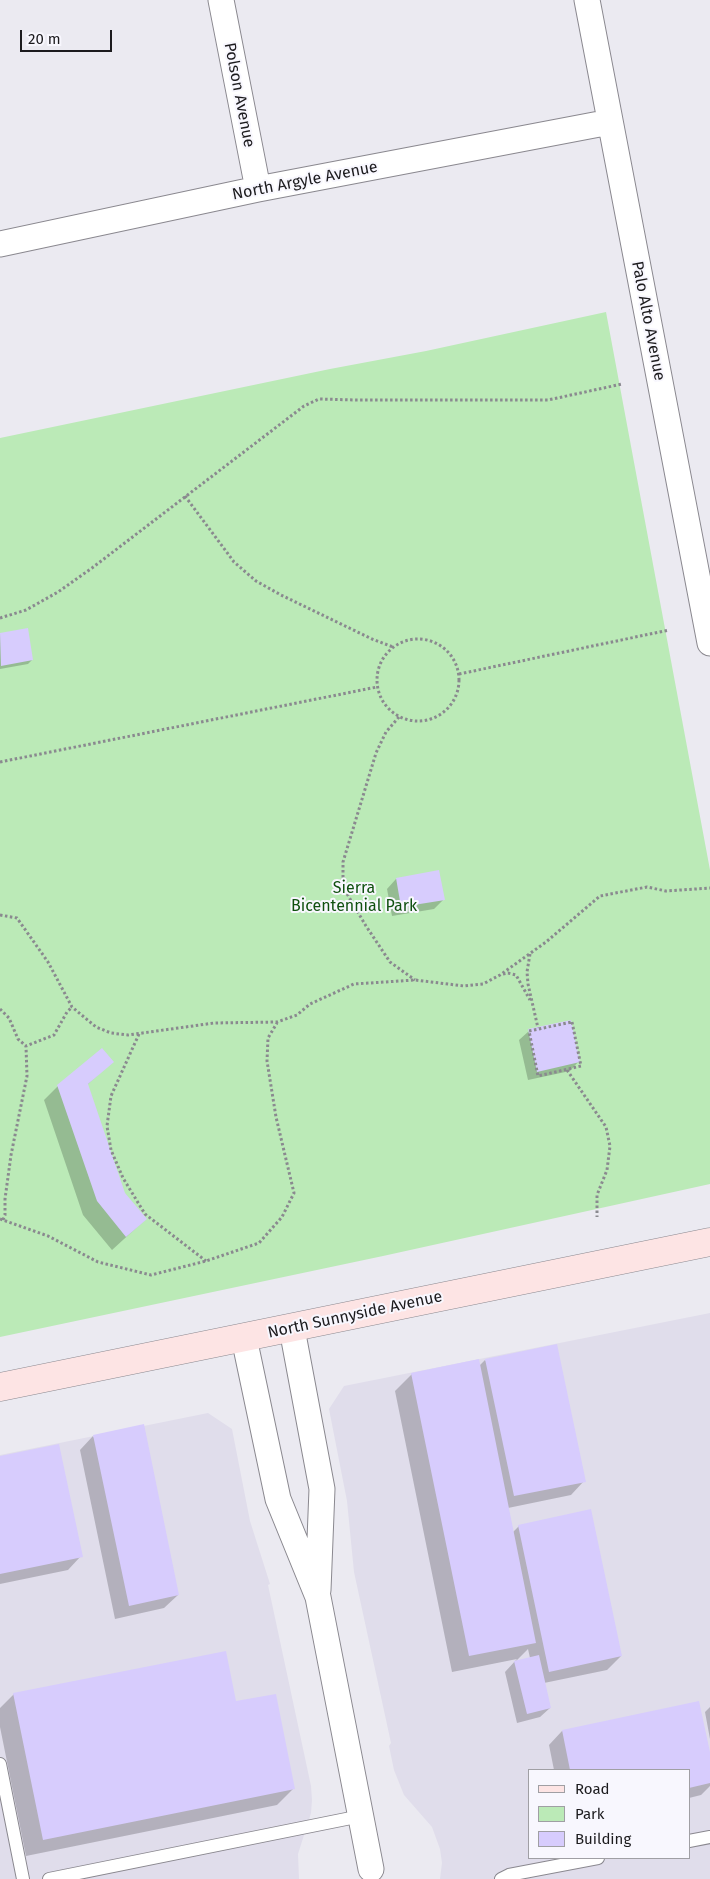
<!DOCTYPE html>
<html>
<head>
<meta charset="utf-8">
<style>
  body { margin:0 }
  #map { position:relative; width:710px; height:1879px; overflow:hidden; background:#ebeaf1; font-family:"Fira Sans",sans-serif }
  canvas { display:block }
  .legend { position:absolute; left:528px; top:1769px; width:162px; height:90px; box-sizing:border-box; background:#f8f7fe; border:1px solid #a09fa4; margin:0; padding:6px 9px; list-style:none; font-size:15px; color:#1c1b1e }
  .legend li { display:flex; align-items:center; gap:10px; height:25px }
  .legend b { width:25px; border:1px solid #a09fa4 }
  .scale { position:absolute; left:20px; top:30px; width:92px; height:22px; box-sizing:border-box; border:2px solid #1c1b1e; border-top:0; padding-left:6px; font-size:15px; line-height:18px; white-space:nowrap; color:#1c1b1e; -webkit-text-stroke:4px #f8f7fe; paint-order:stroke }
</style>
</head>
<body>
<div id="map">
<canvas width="710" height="1879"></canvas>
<ul class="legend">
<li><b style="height:6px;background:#fde4e4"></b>Road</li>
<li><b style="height:14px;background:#bbeab7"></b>Park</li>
<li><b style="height:14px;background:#d7ccfd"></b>Building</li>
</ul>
<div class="scale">20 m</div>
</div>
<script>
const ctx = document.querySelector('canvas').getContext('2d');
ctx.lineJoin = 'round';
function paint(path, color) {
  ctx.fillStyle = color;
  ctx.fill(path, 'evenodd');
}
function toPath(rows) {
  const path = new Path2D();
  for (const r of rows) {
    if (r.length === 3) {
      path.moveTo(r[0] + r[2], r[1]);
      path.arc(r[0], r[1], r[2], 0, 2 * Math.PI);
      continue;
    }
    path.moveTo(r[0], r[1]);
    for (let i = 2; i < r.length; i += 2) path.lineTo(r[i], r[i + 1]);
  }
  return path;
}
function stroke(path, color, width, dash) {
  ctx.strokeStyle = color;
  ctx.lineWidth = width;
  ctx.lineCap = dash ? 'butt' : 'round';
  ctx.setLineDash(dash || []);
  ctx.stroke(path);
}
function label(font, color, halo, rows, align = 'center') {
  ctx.font = font + ' "Fira Sans",sans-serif';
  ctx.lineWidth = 4;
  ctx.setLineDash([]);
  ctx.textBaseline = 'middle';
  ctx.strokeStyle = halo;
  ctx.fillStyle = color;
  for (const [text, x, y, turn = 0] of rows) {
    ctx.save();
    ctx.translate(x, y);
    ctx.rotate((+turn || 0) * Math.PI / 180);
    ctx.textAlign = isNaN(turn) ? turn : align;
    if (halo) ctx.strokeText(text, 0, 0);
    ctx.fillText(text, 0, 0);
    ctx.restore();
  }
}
paint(toPath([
  [710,1313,710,1879,440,1879,442,1863,440,1849,432,1827,404,1795,394,1770,389,1746,391,1743,354,1572,347,1501,329,1409,344,1386],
  [529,1770,689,1770,689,1858,529,1858],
  [208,1413,232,1429,250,1521,270,1584,268,1585,311,1786,312,1800,311,1813,298,1854,299,1879,0,1879,0,1455]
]), '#e0ddeb');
paint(toPath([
  [606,312,710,870,710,1184,383,1256,0,1337,0,438,330,369,426,351]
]), '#bbeab7');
paint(toPath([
  [27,629,32,660,28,664,0,669,0,634],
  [438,871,444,899,434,909,392,916,387,889,396,879],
  [529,1031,579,1061,570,1071,528,1080,519,1040],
  [112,1062,87,1085,124,1193,146,1219,112,1250,83,1215,44,1100,58,1086],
  [485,1360,584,1481,571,1495,508,1508,513,1532,519,1526,621,1656,607,1670,544,1683,550,1708,540,1717,517,1723,505,1672,517,1659,452,1672,395,1391,412,1374,479,1366],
  [528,1649,530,1658,515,1662],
  [93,1436,178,1595,164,1608,115,1619,80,1450],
  [0,1458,81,1556,68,1570,0,1584],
  [14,1694,235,1703,294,1788,277,1805,26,1856,0,1727,0,1708],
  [710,1707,710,1739,705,1712],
  [562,1731,710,1758,710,1786,701,1795,689,1798,689,1770,554,1770,549,1745]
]), '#0003');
paint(toPath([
  [28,628,33,660,1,666,0,633],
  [439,870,445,900,401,907,396,878],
  [571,1020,580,1062,537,1072,528,1029],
  [102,1048,114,1062,88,1084,125,1193,147,1219,126,1237,97,1201,57,1085],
  [557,1344,586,1482,514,1496,485,1359],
  [479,1359,536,1643,469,1656,411,1373],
  [144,1424,179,1595,129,1606,93,1435],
  [59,1444,83,1557,0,1574,0,1456],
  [591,1509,622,1656,549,1672,518,1525],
  [226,1651,236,1701,276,1694,295,1789,43,1840,13,1693],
  [539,1655,551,1708,527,1714,514,1661],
  [699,1701,710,1752,710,1783,689,1788,689,1770,570,1770,562,1730]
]), '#d7ccfd');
const service = toPath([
  [0,1764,23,1879],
  [689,1841,710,1837],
  [49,1879,361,1816],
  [501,1879,509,1875,598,1858]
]);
const minor = toPath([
  [221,0,258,189],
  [587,0,710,643],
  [0,244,258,189,610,122],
  [292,1329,322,1489,318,1590],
  [244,1338,278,1499,318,1597,371,1869]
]);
const secondary = toPath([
  [0,1387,710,1242]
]);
stroke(service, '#8a888f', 14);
stroke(minor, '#8a888f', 27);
stroke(secondary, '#8a888f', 29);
stroke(toPath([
  [185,496,234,562,256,581,281,595,372,639,393,647],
  [0,618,26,610,58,592,92,568,304,406,319,399,356,400,548,400,622,384],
  [418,680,41],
  [459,674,669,630],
  [399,717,386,732,376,753,343,862,343,887,366,926,390,962,415,980],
  [0,762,377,687],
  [0,915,17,918,48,962,72,1007,96,1027,111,1033,128,1035,214,1023,277,1022,297,1015,310,1004,354,984,415,980,464,986,483,984,500,975,546,942,600,896,647,887,666,891,710,888],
  [530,954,527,972,528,984,538,1028],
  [503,974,508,973,516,975,530,1000],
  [0,1009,9,1018,18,1039,26,1046,54,1035,67,1012,72,1007],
  [572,1022,581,1066,538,1076,529,1031,572,1022],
  [139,1034,111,1096,107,1126,111,1150,123,1178,145,1214,206,1261],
  [567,1070,606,1127,610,1146,607,1170,597,1195,597,1217],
  [0,1219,48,1236,98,1262,151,1275,206,1261,259,1243,282,1217,294,1193,276,1117,267,1061,268,1038,277,1023],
  [3,1220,5,1215,5,1199,11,1155,27,1076,26,1046]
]), '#8a898f', 3, [2.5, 2.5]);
stroke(service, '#fff', 12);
stroke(minor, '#fff', 25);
stroke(secondary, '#fde4e4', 28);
label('16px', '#1c1b1e', '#f8f7fe', [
  ["Polson Avenue",239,95,79],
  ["North Argyle Avenue",305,181,-11],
  ["Palo Alto Avenue",648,321,79],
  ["North Sunnyside Avenue",355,1315,-12]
]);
label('16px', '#10510f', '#f8f7fe', [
  ["Sierra",354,889],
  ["Bicentennial Park",354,907]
]);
</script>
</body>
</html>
